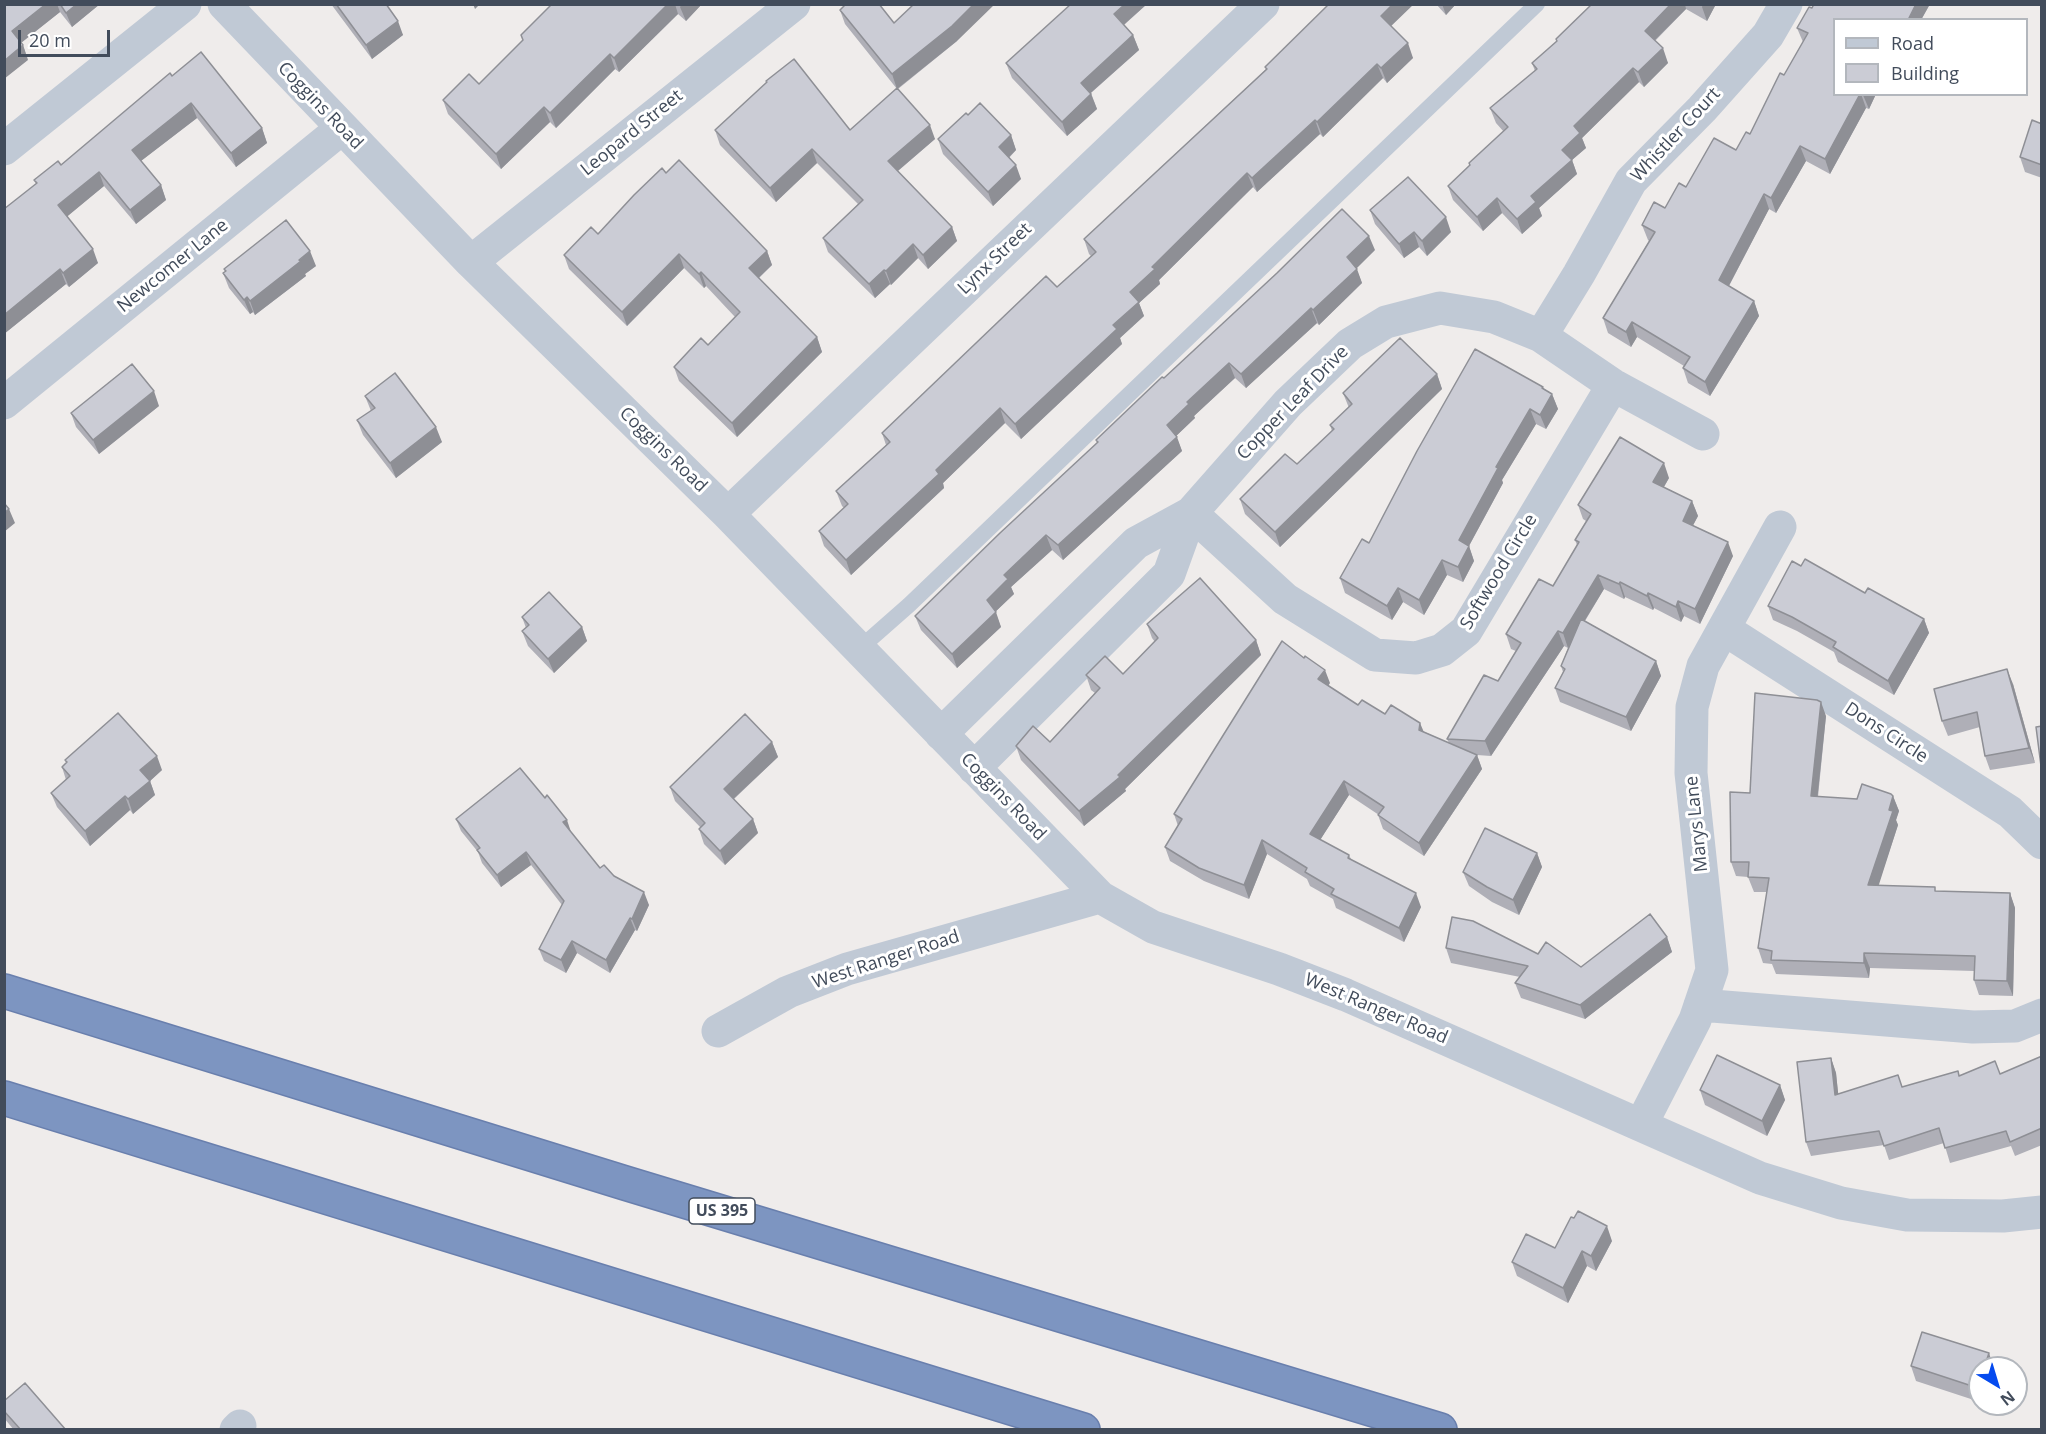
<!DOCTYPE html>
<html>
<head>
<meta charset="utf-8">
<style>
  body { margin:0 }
  #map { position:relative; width:2046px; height:1434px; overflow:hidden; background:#efeceb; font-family:"Open Sans",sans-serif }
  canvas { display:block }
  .frame { position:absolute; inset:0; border:6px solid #424c5b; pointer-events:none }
  .legend { position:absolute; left:1833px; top:18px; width:195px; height:78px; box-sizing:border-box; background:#fff; border:2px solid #b3b7bd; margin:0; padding:8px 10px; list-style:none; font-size:18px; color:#424c5b }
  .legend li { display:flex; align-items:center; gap:12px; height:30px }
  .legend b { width:30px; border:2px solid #b3b7bd }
  .north { position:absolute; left:1968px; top:1356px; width:60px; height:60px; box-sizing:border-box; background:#fff; border:2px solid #b3b7bd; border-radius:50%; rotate:142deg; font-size:16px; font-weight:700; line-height:24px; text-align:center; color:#424c5b }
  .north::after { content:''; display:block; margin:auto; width:21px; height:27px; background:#054aef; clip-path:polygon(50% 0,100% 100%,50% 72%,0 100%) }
  .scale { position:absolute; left:18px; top:30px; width:92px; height:27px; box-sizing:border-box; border:3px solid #424c5b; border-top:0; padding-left:8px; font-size:18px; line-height:21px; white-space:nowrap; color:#424c5b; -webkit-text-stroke:4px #fff; paint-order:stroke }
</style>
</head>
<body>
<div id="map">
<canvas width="2046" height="1434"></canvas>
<div class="frame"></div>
<ul class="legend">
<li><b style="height:8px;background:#c0c9d5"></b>Road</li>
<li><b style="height:16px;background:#cbccd5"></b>Building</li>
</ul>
<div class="north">N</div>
<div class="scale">20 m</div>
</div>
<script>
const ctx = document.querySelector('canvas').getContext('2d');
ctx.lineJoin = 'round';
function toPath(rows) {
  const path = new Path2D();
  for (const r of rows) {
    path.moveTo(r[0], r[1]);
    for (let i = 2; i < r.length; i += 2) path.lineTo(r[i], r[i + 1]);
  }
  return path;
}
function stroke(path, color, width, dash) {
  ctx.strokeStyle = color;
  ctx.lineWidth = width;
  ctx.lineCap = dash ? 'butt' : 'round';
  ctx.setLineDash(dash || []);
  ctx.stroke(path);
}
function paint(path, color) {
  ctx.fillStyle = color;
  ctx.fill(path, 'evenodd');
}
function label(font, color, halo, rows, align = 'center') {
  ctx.font = font + ' "Open Sans",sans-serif';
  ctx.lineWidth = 6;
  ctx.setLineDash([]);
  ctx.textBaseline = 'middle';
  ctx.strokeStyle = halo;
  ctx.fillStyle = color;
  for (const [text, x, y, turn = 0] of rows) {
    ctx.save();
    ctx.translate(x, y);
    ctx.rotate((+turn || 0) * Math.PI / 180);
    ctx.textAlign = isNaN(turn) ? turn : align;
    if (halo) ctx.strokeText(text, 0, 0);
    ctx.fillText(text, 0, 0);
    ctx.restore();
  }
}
const highway = toPath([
  [4,991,625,1183,1440,1430],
  [4,1098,1083,1430]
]);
stroke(highway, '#697fad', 36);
stroke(toPath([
  [859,649,909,605,1537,4]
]), '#c0c9d5', 16);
stroke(toPath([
  [224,4,471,262,728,514,1100,897,1153,927,1279,969,1346,995,1760,1178,1841,1203,1907,1215,2003,1216,2042,1212],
  [4,149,185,4],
  [471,262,794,4],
  [1541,336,1579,274,1631,181,1702,109,1768,35,1786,4],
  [4,403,341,129],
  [1191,513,1285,599,1375,655,1416,658,1442,650,1466,631,1613,385],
  [728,514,1263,4],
  [1724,629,2010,812,2042,843],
  [941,734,1136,543,1191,513,1288,403,1350,344,1386,322,1440,308,1494,317,1541,336,1613,385,1703,434],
  [974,768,1169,574,1191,513],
  [1700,1005,1973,1027,2015,1026,2042,1015],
  [718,1031,788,992,847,969,1100,897],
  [1641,1125,1695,1020,1712,970,1691,773,1692,707,1703,666,1780,527],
  [236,1430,240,1426]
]), '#c0c9d5', 33);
stroke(highway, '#7d95c1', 33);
paint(toPath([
  [4,4,100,4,72,27,60,12,21,43,23,45,28,60],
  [331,4,386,4,403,35,372,59],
  [552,4,702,4,686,21,678,14,619,72,615,69,556,128,550,122,501,169,448,114,443,100,479,84,523,40],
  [1147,4,1124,25,1133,35,1139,50,1091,93,1097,109,1067,136,1012,78,1006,63],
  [1436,4,1456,4,1446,15],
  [1592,4,1716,4,1707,21,1686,9,1655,41,1668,63,1644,87,1639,82,1582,138,1586,148,1572,160,1577,174,1539,208,1542,216,1522,234,1502,213,1483,231,1453,200,1448,186,1470,166,1469,163,1504,132,1496,123,1490,108,1535,71,1532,63,1557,41,1556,39],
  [1930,4,1921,20,1834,20,1834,94,1876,94,1869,109,1866,108,1830,174,1806,161,1776,213,1769,209,1729,286,1754,301,1759,316,1710,396,1688,383,1683,368,1684,366,1637,337,1631,347,1608,333,1603,318,1649,241,1648,240,1642,225,1665,208,1686,187,1736,150,1750,134,1803,42,1797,28,1812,8],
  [840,10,894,23,957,41,898,89,935,139,898,171,952,227,957,241,928,269,918,258,891,285,890,284,875,298,828,252,823,238,858,204,817,163,776,202,720,145,715,130,850,130,897,89,845,24],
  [1391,26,1413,58,1387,83,1383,78,1323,137,1320,134,1257,192,1253,187,1159,280,1160,284,1139,303,1144,316,1120,338,1122,344,1021,439,1005,423,943,483,944,488,851,575,824,546,819,531,844,508,842,506,836,491,886,445,882,433,1057,287,1091,256,1089,254,1084,239,1266,69,1265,67],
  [172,76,262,128,267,143,236,167,197,118,141,161,161,185,166,200,136,224,104,186,67,216,98,263,69,287,66,284,4,334,4,209,36,184,34,180,61,165],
  [968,115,1011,135,1016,150,1009,158,1021,179,993,206,943,154,938,139],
  [2042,124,2042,178,2025,172,2020,157],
  [666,173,767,251,772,265,759,278,817,337,822,352,737,437,679,381,674,367,708,345,735,317,706,286,704,288,684,268,627,326,569,269,564,255,598,234],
  [1370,210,1451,232,1427,256,1419,247,1404,258,1375,224],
  [1375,250,1356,268,1362,283,1319,325,1317,323,1246,388,1235,378,1194,416,1195,418,1176,436,1182,451,1063,560,1052,550,1011,587,1014,594,995,612,1001,627,957,668,921,630,915,616,1097,443,1096,440,1164,378],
  [316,266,305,274,306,276,255,315,253,312,250,314,229,288,223,273,225,272,224,269],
  [1437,374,1442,389,1280,547,1245,514,1240,499,1297,464,1332,431,1330,425,1349,408,1343,393],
  [1544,389,1552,394,1558,409,1546,429,1536,424,1502,480,1503,483,1469,546,1474,561,1463,582,1447,575,1424,615,1403,602,1392,620,1345,593,1340,578,1369,543],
  [365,396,442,442,396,478,363,435,357,420,371,411],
  [159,406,99,454,76,427,71,413],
  [1669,478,1664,487,1692,501,1698,516,1693,525,1733,556,1700,624,1684,616,1681,622,1654,608,1653,610,1625,597,1624,599,1604,589,1585,621,1656,661,1661,676,1631,731,1560,702,1555,688,1563,672,1561,666,1568,648,1564,646,1491,756,1477,755,1482,769,1424,856,1383,829,1378,815,1379,815,1349,795,1320,840,1349,855,1351,859,1421,907,1404,942,1336,908,1333,899,1310,886,1307,879,1267,854,1249,899,1204,881,1170,861,1165,847,1178,826,1174,814,1330,683,1328,686,1358,705,1385,714,1449,743,1447,739,1498,681,1516,651,1511,649,1506,634,1553,586,1577,545,1575,540,1586,521,1583,519,1578,505],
  [1801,566,1924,619,1929,633,1894,695,1838,662,1834,652,1797,631,1773,620,1768,606],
  [522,617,582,627,587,641,554,673,528,646,522,631,526,628],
  [1147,624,1256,640,1261,655,1125,789,1126,791,1084,826,1021,760,1016,746,1050,742,1095,693,1091,690,1086,675,1123,674,1155,642,1152,638],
  [2013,684,2035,763,1990,770,1985,756,1980,727,1948,736,1942,721],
  [1826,716,1818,797,1857,799,1893,796,1899,811,1896,820,1898,825,1878,885,1936,891,2010,893,2015,908,2013,996,1979,995,1974,980,1974,971,1870,968,1869,978,1776,974,1772,964,1763,963,1758,948,1767,892,1754,892,1748,877,1736,876,1731,862,1750,793],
  [772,742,778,757,734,799,753,819,758,833,725,865,704,844,699,829,701,828,675,801,670,787],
  [65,760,162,770,150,781,155,795,133,814,130,810,90,846,57,807,51,793,66,780,62,767,66,763],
  [456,819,571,832,600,868,614,876,649,905,637,931,635,930,610,973,577,953,566,973,544,961,539,949,562,905,531,865,501,887,482,863,478,852,461,831],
  [1537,853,1542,867,1519,915,1492,902,1469,886,1463,872],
  [1667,937,1672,952,1585,1019,1521,998,1515,983,1520,977,1451,963,1446,948,1538,954,1581,967],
  [2042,1056,2042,1145,2015,1156,2011,1146,1950,1163,1944,1143,1889,1160,1884,1145,1811,1156,1806,1142,1831,1058,1836,1073,1838,1094,1898,1075,1902,1087,1959,1076,2000,1074],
  [1780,1085,1785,1100,1767,1136,1705,1105,1700,1090],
  [1612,1241,1596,1271,1587,1266,1568,1303,1517,1276,1512,1262,1555,1248],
  [1911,1366,1994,1368,1980,1368,1980,1402,1916,1381],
  [4,1401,66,1430,14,1430,4,1418]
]), '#afafb7');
paint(toPath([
  [46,4,57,4,60,12,17,46,12,31],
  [77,4,100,4,72,27,66,13],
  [473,4,480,4,475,9],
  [668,4,675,4,678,14,619,72,614,58],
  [682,4,702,4,686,21,680,7],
  [974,4,995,4,957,41,897,89,892,74],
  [1125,4,1147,4,1119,29,1114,14],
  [1393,4,1414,4,1387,30,1381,16],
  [1442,4,1456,4,1446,15],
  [1671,4,1685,4,1686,9,1650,45,1645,31],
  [1703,4,1716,4,1707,21,1702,7],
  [1916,4,1930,4,1921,20,1908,20],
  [398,21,403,35,372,59,366,45],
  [1133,35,1139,50,1086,97,1081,83],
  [1408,43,1413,58,1387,83,1381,68],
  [23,45,28,60,4,79,4,61],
  [1663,48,1668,63,1644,87,1638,72],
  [610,54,615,69,556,128,550,113],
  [1377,64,1383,78,1323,137,1317,122],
  [1633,68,1639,82,1582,138,1586,148,1572,160,1577,174,1539,208,1542,216,1522,234,1517,219,1531,196,1562,150,1574,126],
  [1091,94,1097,109,1067,136,1062,122],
  [1860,94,1861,94,1866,108,1830,174,1825,159],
  [1876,94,1869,109,1863,95],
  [191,103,197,118,137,164,132,150],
  [544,107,550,122,501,169,496,154],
  [1315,120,1320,134,1257,192,1252,178],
  [930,125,935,139,893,175,888,161],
  [262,128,267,143,236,167,231,153],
  [1011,135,1016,150,1004,162,999,147],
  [1800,146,1806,161,1776,213,1771,198],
  [812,149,817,163,776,202,770,188],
  [1016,165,1021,179,993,206,988,192],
  [99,172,104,186,63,220,58,205],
  [1247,173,1253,187,1159,280,1160,284,1139,303,1144,316,1120,338,1122,344,1021,439,1015,424,1113,325,1130,292,1152,267],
  [161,185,166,200,136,224,130,210],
  [1764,194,1769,209,1724,295,1719,280],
  [1497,198,1502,213,1483,231,1477,217],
  [1446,217,1451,232,1427,256,1422,241],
  [952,227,957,241,928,269,923,255],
  [1414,232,1419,247,1404,258,1399,244],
  [1369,236,1375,250,1353,272,1347,257],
  [913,244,918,258,891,285,886,271],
  [93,249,98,263,69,287,63,273],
  [310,251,316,266,305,274,306,276,255,315,250,301],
  [767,251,772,265,754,282,749,268],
  [679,254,684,268,627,326,622,312],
  [60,269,66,284,4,334,4,315],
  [1357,269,1362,283,1319,325,1313,310],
  [884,270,890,284,875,298,869,284],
  [701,272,706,286,704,288,699,274],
  [247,297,253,312,250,314,244,300],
  [1754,301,1759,316,1710,396,1705,382],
  [1311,308,1317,323,1246,388,1241,374],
  [1632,322,1637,337,1631,347,1626,332],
  [817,337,822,352,737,437,732,423],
  [1229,363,1235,378,1194,416,1195,418,1173,439,1167,425,1187,402],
  [1437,374,1442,389,1280,547,1275,532],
  [1543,387,1548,401,1552,394,1558,409,1546,429,1540,415,1542,388],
  [154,391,159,406,99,454,93,440],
  [1000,408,1005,423,943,483,944,488,851,575,846,560,936,470],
  [1530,409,1536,424,1502,480,1503,483,1464,555,1459,540,1496,467],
  [436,427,442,442,396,478,390,463],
  [1177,437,1182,451,1063,560,1058,545],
  [1664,463,1669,478,1658,497,1653,482],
  [1692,501,1698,516,1688,535,1683,521],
  [9,509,15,523,4,532,4,513],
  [1046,535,1052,550,1011,587,1014,594,992,615,987,600,1004,575],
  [1728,542,1733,556,1700,624,1695,609],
  [1469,546,1474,561,1463,582,1458,567],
  [1442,560,1447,575,1424,615,1419,600],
  [1598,575,1604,589,1568,648,1563,633],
  [1620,582,1625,597,1624,599,1619,584],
  [1398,588,1403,602,1392,620,1387,606],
  [1648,593,1654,608,1653,610,1647,596],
  [1678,601,1684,616,1681,622,1676,607],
  [996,612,1001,627,957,668,952,654],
  [1924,619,1929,633,1894,695,1888,681],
  [582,627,587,641,554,673,548,659],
  [1558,631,1564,646,1491,756,1485,741],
  [1256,640,1261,655,1125,789,1126,791,1084,826,1079,811,1118,775],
  [1656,661,1661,676,1631,731,1626,717],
  [2007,669,2013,684,2035,763,2029,748],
  [1325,670,1330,683,1323,693,1318,679],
  [1821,702,1826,716,1816,811,1811,796],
  [1420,723,1426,737,1419,730],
  [772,742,778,757,729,803,724,789],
  [1477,755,1482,769,1424,856,1419,843],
  [157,756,162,770,150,781,155,795,133,814,128,799,140,770],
  [1344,781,1349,795,1315,848,1310,834],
  [125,796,130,810,90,846,85,831],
  [1893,796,1899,811,1896,820,1898,825,1874,900,1868,885],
  [753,819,758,833,725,865,720,851],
  [567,820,571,832,563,822],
  [1262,840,1267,854,1249,899,1244,885],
  [526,852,531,865,501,887,497,875],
  [1537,853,1542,867,1519,915,1513,900],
  [644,892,649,905,637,931,632,919],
  [1416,893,1421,907,1404,942,1399,928],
  [2010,893,2015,908,2013,996,2007,981],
  [630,918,635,930,610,973,606,960],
  [1667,937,1672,952,1585,1019,1580,1005],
  [572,941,577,953,566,973,561,960],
  [1864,953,1870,968,1869,978,1864,963],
  [1831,1058,1836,1073,1840,1110,1835,1095],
  [1780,1085,1785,1100,1767,1136,1762,1121],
  [1607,1226,1612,1241,1596,1271,1591,1256],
  [1582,1251,1587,1266,1568,1303,1563,1288],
  [1989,1353,1994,1368,1984,1368]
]), '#8e8f95');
const building = toPath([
  [4,4,46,4,12,31,23,45,4,61,4,4],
  [60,4,77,4,66,13,60,4],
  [336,4,386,4,398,21,366,45,336,4],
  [552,4,668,4,614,58,610,54,550,113,544,107,496,154,443,100,469,74,479,84,523,40,521,35,552,4],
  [846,4,879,4,894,23,914,4,974,4,952,26,892,74,840,10,846,4],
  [1071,4,1125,4,1114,14,1133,35,1081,83,1091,94,1062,122,1006,63,1071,4],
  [1329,4,1393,4,1381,16,1408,43,1381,68,1377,64,1317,122,1315,120,1252,178,1247,173,1152,267,1155,269,1130,292,1139,302,1113,325,1117,329,1015,424,1000,408,936,470,939,474,846,560,819,531,848,504,836,491,890,442,882,433,1046,276,1057,287,1096,252,1084,239,1267,69,1265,67,1329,4],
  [1592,4,1671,4,1645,31,1663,48,1638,72,1633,68,1574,126,1580,133,1562,150,1572,160,1531,196,1536,202,1517,219,1497,198,1477,217,1448,186,1470,165,1469,163,1508,127,1490,108,1537,69,1532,63,1557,41,1556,39,1592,4],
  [1814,4,1916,4,1908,20,1834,20,1834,94,1860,94,1825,159,1800,146,1771,198,1764,194,1719,280,1754,301,1705,382,1683,368,1690,357,1632,322,1626,332,1603,318,1655,232,1642,225,1654,202,1665,208,1679,183,1686,187,1714,138,1736,150,1746,132,1750,134,1780,73,1784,75,1808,33,1797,28,1809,7,1812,8,1814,4],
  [201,52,262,128,231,153,191,103,132,150,161,185,130,210,99,172,58,205,93,249,63,273,60,269,4,315,4,209,37,183,34,180,58,161,61,165,170,73,172,76,201,52],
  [794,59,850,130,897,88,930,125,888,161,952,227,923,255,913,244,886,271,884,270,869,284,823,238,863,200,812,149,770,188,715,130,767,82,766,81,794,59],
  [980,103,1011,135,999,147,1016,165,988,192,938,139,966,113,968,115,980,103],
  [2032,120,2042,124,2042,165,2020,157,2032,120],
  [679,160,767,251,749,268,817,337,732,423,674,367,701,338,708,345,740,312,701,272,699,274,679,254,622,312,564,255,591,227,598,234,634,195,662,168,666,173,679,160],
  [1408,177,1446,217,1422,241,1414,232,1399,244,1370,210,1408,177],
  [1342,209,1369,236,1347,257,1357,269,1313,310,1311,308,1241,374,1229,363,1187,402,1189,404,1167,425,1177,437,1058,545,1046,535,1004,575,1008,579,987,600,996,612,952,654,915,616,1000,533,1098,442,1096,440,1162,377,1164,378,1277,273,1342,209],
  [286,220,310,251,299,260,301,261,250,301,247,297,244,300,223,273,226,271,224,269,286,220],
  [1400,338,1437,374,1275,532,1240,499,1285,454,1297,464,1334,429,1330,425,1352,404,1343,393,1400,338],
  [1475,349,1543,387,1542,388,1552,394,1540,415,1530,409,1496,467,1498,468,1459,540,1469,546,1458,567,1442,560,1419,600,1398,588,1387,606,1340,578,1362,539,1369,543,1417,451,1475,349],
  [132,364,154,391,93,440,71,413,132,364],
  [395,373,436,427,390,463,357,420,375,408,365,396,395,373],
  [1620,437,1664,463,1653,482,1692,501,1683,521,1728,542,1695,609,1678,601,1676,607,1648,593,1647,596,1620,582,1619,584,1598,575,1563,633,1558,631,1485,741,1447,739,1484,675,1498,681,1521,643,1506,634,1539,579,1553,586,1579,542,1575,540,1591,514,1578,505,1620,437],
  [4,503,9,509,4,513,4,503],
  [1805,559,1865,593,1868,588,1924,619,1888,681,1833,647,1836,642,1792,617,1768,606,1792,561,1801,566,1805,559],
  [1200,578,1256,640,1118,775,1120,777,1079,811,1016,746,1033,726,1050,742,1100,688,1086,675,1105,656,1123,674,1158,638,1147,624,1200,578],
  [549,592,582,627,548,659,522,631,529,625,522,617,549,592],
  [1581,619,1656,661,1626,717,1555,688,1565,669,1561,666,1581,619],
  [1282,641,1304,658,1305,656,1325,670,1318,679,1358,705,1362,700,1385,714,1391,705,1420,723,1419,730,1477,755,1419,843,1378,815,1384,807,1344,781,1310,834,1349,855,1348,858,1416,893,1399,928,1331,894,1334,889,1305,872,1307,868,1262,840,1244,885,1199,868,1165,847,1182,819,1174,814,1282,641],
  [2007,669,2029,748,1985,756,1977,712,1942,721,1934,689,2007,669],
  [1755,693,1817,700,1821,702,1811,796,1857,799,1862,784,1891,794,1893,796,1889,810,1893,811,1868,885,1935,887,1935,891,2010,893,2007,981,1974,980,1975,956,1864,953,1864,963,1771,960,1772,951,1758,948,1769,878,1748,877,1749,862,1731,862,1730,792,1750,793,1755,693],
  [118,713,157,756,140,770,150,781,128,799,125,796,85,831,51,793,70,776,62,767,67,762,65,760,118,713],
  [745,714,772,742,724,789,753,819,720,851,699,829,705,823,670,787,745,714],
  [2042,726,2042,774,2036,727,2042,726],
  [520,768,545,798,547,795,567,820,563,822,600,868,604,865,614,876,644,892,632,919,630,918,606,960,572,941,561,960,539,949,564,901,526,852,497,875,477,850,480,848,456,819,520,768],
  [1485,828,1537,853,1513,900,1487,887,1463,872,1485,828],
  [1650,914,1667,937,1580,1005,1515,983,1528,966,1446,948,1452,917,1473,921,1538,954,1546,942,1581,967,1650,914],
  [1717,1055,1780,1085,1762,1121,1700,1090,1717,1055],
  [2042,1056,2042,1128,2010,1142,2006,1131,1945,1148,1939,1128,1884,1146,1879,1131,1806,1142,1797,1062,1831,1058,1835,1095,1898,1075,1902,1087,1958,1071,1959,1076,1995,1061,2000,1074,2042,1056],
  [1578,1211,1607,1226,1591,1256,1582,1251,1563,1288,1512,1262,1526,1234,1555,1248,1571,1217,1574,1218,1578,1211],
  [1922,1332,1989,1353,1984,1368,1980,1368,1980,1381,1978,1388,1911,1366,1922,1332],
  [25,1383,66,1430,21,1430,4,1411,4,1401,25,1383]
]);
paint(building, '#cbccd5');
stroke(building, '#8e8f95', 1.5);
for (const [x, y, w] of [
  [722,1211,66]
]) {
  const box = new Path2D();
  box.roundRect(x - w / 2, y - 13, w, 26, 4.5);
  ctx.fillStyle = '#fff';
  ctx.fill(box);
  stroke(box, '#424c5b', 1.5);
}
label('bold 16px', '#424c5b', null, [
  ["US 395",722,1211]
]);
label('18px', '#424c5b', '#fff', [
  ["Coggins Road",320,106,46],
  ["Leopard Street",632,133,-39],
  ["Whistler Court",1676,135,-47],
  ["Lynx Street",995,259,-44],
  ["Newcomer Lane",173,266,-39],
  ["Copper Leaf Drive",1293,403,-46],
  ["Coggins Road",663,450,44],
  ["Softwood Circle",1499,572,-59],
  ["Dons Circle",1886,733,33],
  ["Coggins Road",1003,797,46],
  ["Marys Lane",1697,824,-96],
  ["West Ranger Road",886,960,-18],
  ["West Ranger Road",1376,1009,23]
]);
</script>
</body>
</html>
